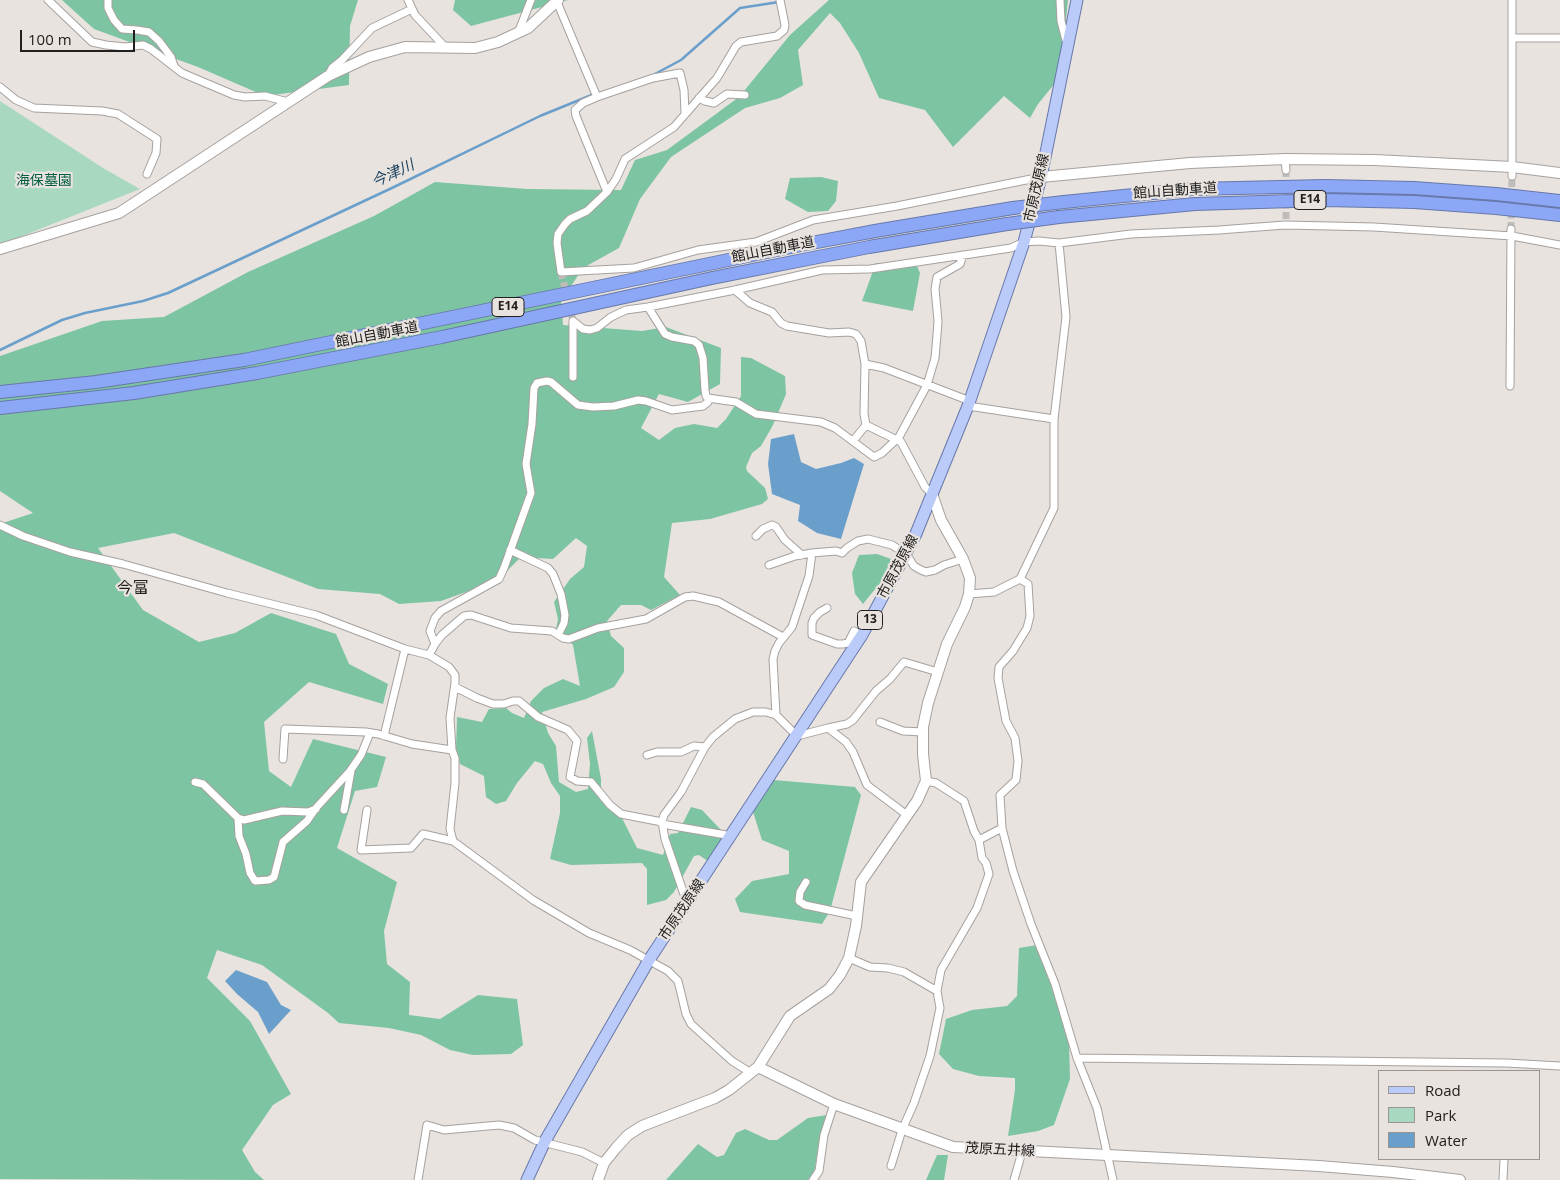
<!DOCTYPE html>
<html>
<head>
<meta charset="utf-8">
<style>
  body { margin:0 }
  #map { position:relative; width:1560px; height:1180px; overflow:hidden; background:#e8e3df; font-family:"Open Sans",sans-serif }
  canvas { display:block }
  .legend { position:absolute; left:1378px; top:1070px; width:162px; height:90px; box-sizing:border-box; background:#e8e3df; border:1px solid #999592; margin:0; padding:6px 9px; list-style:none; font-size:15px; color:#22201f }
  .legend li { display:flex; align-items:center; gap:10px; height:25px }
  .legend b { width:25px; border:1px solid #999592 }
  .scale { position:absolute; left:20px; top:30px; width:115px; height:22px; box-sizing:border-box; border:2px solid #22201f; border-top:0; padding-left:6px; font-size:15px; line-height:18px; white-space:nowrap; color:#22201f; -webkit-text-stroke:4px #e8e3df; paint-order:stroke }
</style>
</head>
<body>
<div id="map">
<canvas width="1560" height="1180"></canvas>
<ul class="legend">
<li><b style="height:6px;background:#bacaf9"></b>Road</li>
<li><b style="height:14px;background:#a8d9c0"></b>Park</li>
<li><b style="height:14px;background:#6b9fcb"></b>Water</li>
</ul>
<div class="scale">100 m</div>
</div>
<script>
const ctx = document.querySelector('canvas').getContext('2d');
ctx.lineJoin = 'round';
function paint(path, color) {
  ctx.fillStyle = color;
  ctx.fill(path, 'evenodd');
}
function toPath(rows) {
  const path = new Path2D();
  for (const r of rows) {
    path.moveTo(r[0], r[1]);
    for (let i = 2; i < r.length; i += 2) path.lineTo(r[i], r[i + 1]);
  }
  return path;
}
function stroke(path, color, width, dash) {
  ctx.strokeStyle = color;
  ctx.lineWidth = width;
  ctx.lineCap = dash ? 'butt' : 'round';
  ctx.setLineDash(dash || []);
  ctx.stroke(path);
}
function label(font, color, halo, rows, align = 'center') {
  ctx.font = font + ' "Open Sans","Noto Sans JP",sans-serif';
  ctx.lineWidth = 4.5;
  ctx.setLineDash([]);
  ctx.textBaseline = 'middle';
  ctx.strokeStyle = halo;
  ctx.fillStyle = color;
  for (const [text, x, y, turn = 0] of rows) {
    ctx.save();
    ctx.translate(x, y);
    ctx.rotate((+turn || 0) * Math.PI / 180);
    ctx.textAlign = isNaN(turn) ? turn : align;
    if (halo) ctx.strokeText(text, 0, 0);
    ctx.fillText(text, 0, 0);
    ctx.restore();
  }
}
paint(toPath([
  [0,101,103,168,140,189,0,245]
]), '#a8d9c0');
paint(toPath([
  [62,0,358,0,350,26,349,85,265,96,198,67,94,29],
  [455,0,568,0,471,26,453,10],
  [829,0,1068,0,1060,77,1038,104,1030,118,1004,96,953,147,925,110,879,98,859,53,840,23,830,13,798,50,803,85,780,98,745,108,671,157,640,199,619,248,583,268,561,301,563,325,642,331,666,327,721,348,720,384,688,402,659,394,641,428,659,440,675,428,694,424,717,428,726,419,741,396,741,357,751,358,785,376,786,394,773,425,761,446,752,453,746,467,747,471,765,488,768,499,762,504,710,519,672,523,664,577,680,595,651,610,641,605,621,605,607,621,611,636,624,648,624,672,614,687,586,699,542,712,548,733,556,746,559,782,576,792,588,789,590,764,587,738,592,731,601,779,601,801,622,818,637,848,663,855,670,834,678,833,691,807,702,810,722,831,721,842,709,862,699,855,694,856,674,892,666,900,647,905,647,869,642,863,571,865,550,859,560,813,560,796,551,783,543,764,535,761,517,783,506,801,496,804,486,797,484,776,460,764,456,749,457,717,482,722,489,709,506,708,512,713,524,718,531,701,544,688,563,679,580,686,573,645,556,629,558,619,554,602,570,579,584,567,587,546,576,538,553,559,521,557,499,579,477,588,441,601,399,604,380,594,318,589,174,533,98,548,143,610,199,642,235,633,271,613,336,634,349,664,388,684,383,704,309,682,264,722,269,771,291,787,313,739,386,757,377,787,355,791,337,848,397,882,384,931,387,964,410,982,409,1015,440,1019,478,995,517,999,523,1045,511,1054,473,1055,450,1050,421,1035,389,1028,339,1023,328,1013,262,965,217,950,207,978,250,1021,291,1094,273,1105,242,1150,255,1172,264,1180,0,1179,0,524,33,513,0,491,0,356,102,321,164,317,248,272,374,216,435,182,527,189,621,190,635,160,667,150,739,97,790,35],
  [821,177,838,181,836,201,828,211,808,212,785,199,790,178],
  [876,263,916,264,920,273,913,311,862,301],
  [877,554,891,559,889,572,863,604,855,594,852,573,859,555],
  [762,779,855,787,861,795,830,911,822,924,740,912,735,899,752,881,789,874,789,851,762,840,753,812],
  [1037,945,1060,1002,1069,1041,1070,1079,1054,1125,1038,1131,1008,1136,1015,1090,1015,1078,979,1076,953,1069,939,1054,946,1019,972,1010,1007,1006,1017,996,1019,948],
  [827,1115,820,1137,814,1173,808,1180,666,1180,698,1144,717,1157,724,1155,736,1133,745,1129,769,1140,777,1140,808,1118],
  [937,1155,948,1155,944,1180,926,1180]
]), '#7dc4a2');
paint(toPath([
  [794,434,801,462,816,469,841,463,854,458,864,464,841,539,817,533,798,521,800,505,772,494,768,464,771,439],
  [236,970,267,982,281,1005,291,1010,269,1034,258,1012,237,994,225,981]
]), '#6b9fcb');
stroke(toPath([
  [653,75,681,60,740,8,779,2],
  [0,350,62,320,85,313,143,301,168,293,394,187,540,116,594,94]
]), '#6b9fcb', 2.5);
stroke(toPath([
  [1286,170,1286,219],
  [1511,229,1512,176],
  [561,272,573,321]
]), '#c0bcb9', 7, [7, 3.5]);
const street = toPath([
  [48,0,92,42,106,45,125,47,143,45,151,49,182,73,234,95,245,97,265,96,288,102],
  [108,0,108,8,114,20,122,29,137,30,149,32,159,41,171,57,174,66],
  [408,0,415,15,446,48],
  [780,0,785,25,784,30,777,36,741,42,736,46,717,78,674,127,625,159,616,179,607,192,587,211,570,219,565,224,558,234,557,243,561,272,634,268,698,250,756,242,813,220,897,206,1041,177],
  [1060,0,1061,21,1067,44],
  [557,2,597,97],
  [518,33,531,0],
  [1512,38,1560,38],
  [328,76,332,68,342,60,372,28,412,9],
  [0,87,16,100,34,108,102,111,118,114,157,139,156,153,147,174],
  [699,98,705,101,714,103,727,94,745,95],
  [1285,159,1286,170],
  [1512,176,1512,0],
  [607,192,576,116,575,110,583,103,597,97,653,78,680,73,684,90,685,113],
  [735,290,750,303,772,312,781,323,787,326,829,333,849,332,856,334,861,341,865,364,864,414,866,425,901,442,925,487,932,494],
  [648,307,665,334,672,337,694,341,699,345,703,358,705,390,706,396,708,398,736,402,756,414,821,422,835,428,874,457,882,453,899,437,927,385,935,358,937,335,938,321,935,289,937,277,960,264,963,255],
  [573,321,583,329,590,330,597,328,611,317,626,310,648,307,735,290,822,270,870,269,1011,248,1024,242,1039,241,1059,243,1131,234,1219,230,1285,225,1374,227,1512,236,1560,245],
  [573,321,573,377],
  [865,364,884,368,970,401],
  [1510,386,1511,229],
  [968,406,1054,419],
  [853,441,866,425],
  [0,525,23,536,70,552,123,564,227,593,316,615,405,649,429,655,449,667,455,675,455,683,450,718,452,750,455,758,455,783,450,829,453,841,533,900,589,933,630,950,668,971,678,981,686,1014,691,1024,732,1061,751,1073],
  [756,536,763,529,772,525,776,527,785,540,802,555],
  [510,550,548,568,553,574,561,594,565,615,564,623,558,635],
  [769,565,795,556,812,553,836,551,842,553,847,548,858,541,868,539,892,545,906,554,914,566,921,570,926,572,935,570,944,565,963,559],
  [1020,579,1028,584,1030,616,1027,628,1013,651,999,667,998,678,1006,721,1015,738,1018,761,1016,780,1000,795,1002,828,1013,871,1031,924,1055,984,1077,1058,1097,1108,1113,1180],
  [969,594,994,592,1020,579,1054,508,1054,419,1066,317,1059,243],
  [827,608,820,612,814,618,812,623,812,635,837,644,843,644,848,643,854,631,862,635],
  [435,644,430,631,435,618,441,611,499,579,504,568,531,493,526,464,532,424,534,388,537,383,547,381,551,382,578,405,593,407,614,406,638,400,646,401,672,410,703,406,708,402,708,398],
  [429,655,435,644,442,635,464,616,471,615,511,628,552,631,563,638,569,639,598,628,646,619,685,597,693,596,719,602,783,637],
  [455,687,477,698,493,704,504,704,513,701,519,701,538,717,568,730,577,741,570,777,577,781,591,782,610,805,621,814,662,822],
  [776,715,773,659,775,651,779,643,792,627,809,576,812,553],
  [880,722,903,731,923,732],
  [828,728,847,724,853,720,876,691,890,679,904,662,938,672],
  [384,736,405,649],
  [647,755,657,752,681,752,694,746,705,747],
  [283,759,285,729,366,732,378,734,412,744,452,750],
  [195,782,203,784,238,818,239,836,246,854,250,873,255,881,269,880,274,877,283,842,307,821,316,808,350,771,361,755,370,733],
  [344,810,351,771],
  [367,810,361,850,411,848,423,834,453,841],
  [238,818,244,820,282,811,308,812,316,809],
  [662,824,732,836],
  [979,840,1002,828],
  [806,882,800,892,799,901,805,905,857,916],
  [687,903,665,839,662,822,664,815,681,792,705,747,713,737,735,719,753,712,766,712,776,715,797,736,828,728,846,742,853,752,867,785,907,815],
  [849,958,870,967,888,968,904,972,937,991],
  [1077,1058,1506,1063,1560,1066],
  [891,1166,902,1130,914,1103,930,1056,940,1008,937,991,941,970,977,908,989,874,986,863,982,858,979,840,974,831,964,801,936,783,926,781],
  [418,1180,427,1125,444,1130,499,1125,514,1128,535,1140,582,1152,604,1163],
  [813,1180,819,1171,824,1135,834,1104],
  [1014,1180,1022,1152],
  [1503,1180,1504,1159]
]);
const secondary = toPath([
  [1041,177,1190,163,1285,159,1375,160,1512,167,1560,173],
  [0,249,119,213,328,76,369,57,405,47,475,48,498,42,528,28,558,0],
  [758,1067,790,1016,829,989,840,975,849,958,856,926,861,882,917,801,926,781,923,754,923,727,928,703,947,644,965,607,969,594,970,578,963,559,941,520,932,494],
  [598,1180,604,1163,616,1148,628,1135,642,1126,715,1098,729,1090,758,1067,834,1104,953,1147,1319,1166,1393,1172,1460,1180]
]);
const primary = toPath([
  [527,1180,545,1141,649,960,862,635,915,536,968,406,1024,242,1041,177,1077,0]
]);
const highway = toPath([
  [1064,202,1193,189,1325,186,1414,188,1496,194,1560,201],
  [1059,217,1195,204,1326,200,1414,202,1496,208,1560,215],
  [0,392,96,382,244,360,801,245,875,231,1013,208],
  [0,408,134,393,257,373,442,337,712,278,803,260,869,247,1007,224]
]);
stroke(street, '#a6a19e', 9);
stroke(secondary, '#a6a19e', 12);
stroke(primary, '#6778aa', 13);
stroke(highway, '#6778aa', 14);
stroke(street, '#fff', 7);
stroke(secondary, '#fff', 10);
stroke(primary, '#bacaf9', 11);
stroke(highway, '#8ca7f5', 12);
const highwayBridge = toPath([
  [1013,208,1064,202],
  [1007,224,1059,217]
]);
stroke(highwayBridge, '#6778aa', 14, []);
stroke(highwayBridge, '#8ca7f5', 12);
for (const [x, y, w] of [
  [1310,200,32],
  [508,307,32],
  [870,620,25]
]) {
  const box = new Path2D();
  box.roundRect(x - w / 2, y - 9.5, w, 19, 4);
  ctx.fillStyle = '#e8e3df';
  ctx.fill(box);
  stroke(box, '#22201f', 1);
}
label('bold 12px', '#22201f', null, [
  ["E14",1310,200],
  ["E14",508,307],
  ["13",870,620]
]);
label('14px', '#005e40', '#e8e3df', [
  ["海保墓園",44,181]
]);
label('14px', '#22201f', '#e8e3df', [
  ["市原茂原線",1037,188,-77],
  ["館山自動車道",1175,191,-4],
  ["館山自動車道",773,250,-11],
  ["館山自動車道",377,335,-11],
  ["市原茂原線",898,567,-62],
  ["市原茂原線",682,910,-56],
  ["茂原五井線",1000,1150,3]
]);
label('italic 15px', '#143c5a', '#e8e3df', [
  ["今津川",393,174,-25]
]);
label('16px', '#22201f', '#e8e3df', [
  ["今富",133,588]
]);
</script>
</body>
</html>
